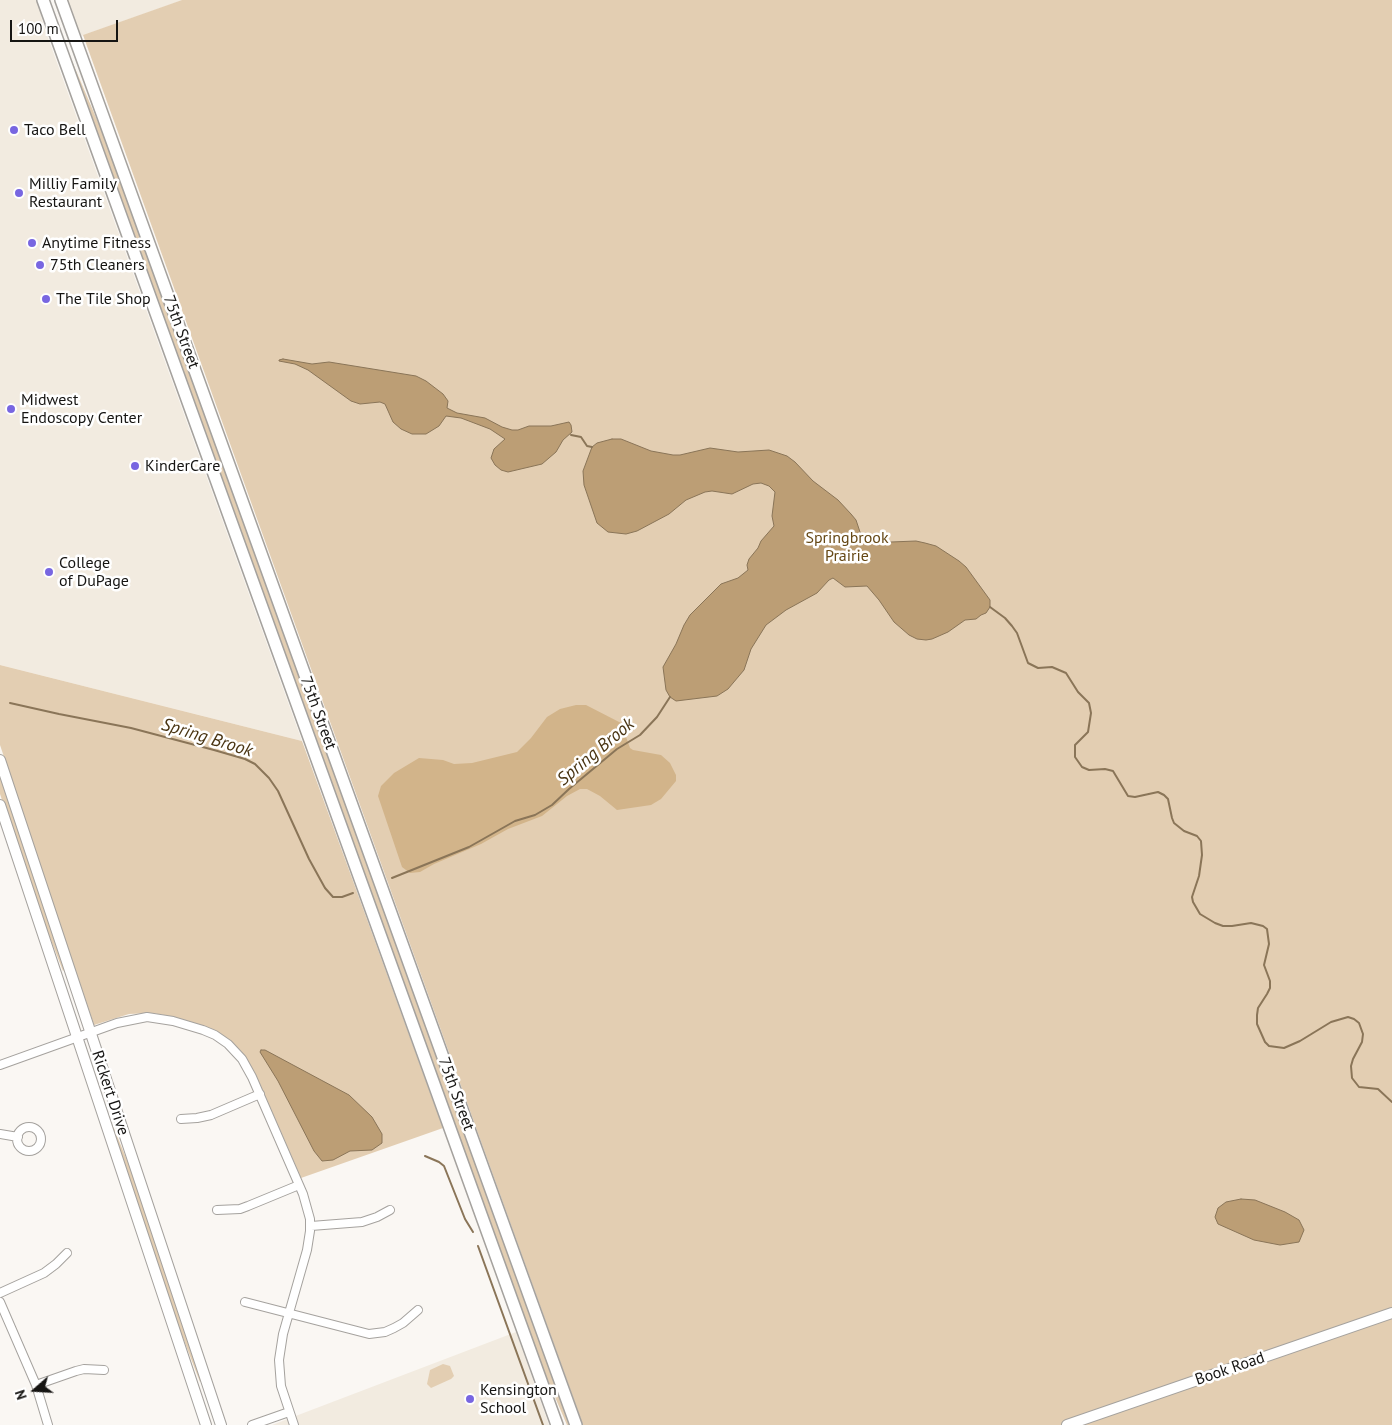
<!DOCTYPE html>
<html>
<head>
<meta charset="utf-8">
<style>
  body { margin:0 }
  #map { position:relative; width:1392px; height:1425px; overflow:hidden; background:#faf7f3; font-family:"PT Sans",sans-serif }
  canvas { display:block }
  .north { position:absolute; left:10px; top:1365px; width:50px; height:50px; -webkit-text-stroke:4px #fff; paint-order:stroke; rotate:251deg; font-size:14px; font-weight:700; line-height:20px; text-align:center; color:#161513 }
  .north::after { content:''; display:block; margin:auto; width:18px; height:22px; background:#161513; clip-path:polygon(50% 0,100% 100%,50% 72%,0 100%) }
  .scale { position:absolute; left:10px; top:20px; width:108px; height:22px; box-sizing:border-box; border:2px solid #161513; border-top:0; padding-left:6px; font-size:15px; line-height:18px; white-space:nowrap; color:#161513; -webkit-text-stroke:4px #fff; paint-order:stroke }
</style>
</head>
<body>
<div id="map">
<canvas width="1392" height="1425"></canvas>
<div class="north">N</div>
<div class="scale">100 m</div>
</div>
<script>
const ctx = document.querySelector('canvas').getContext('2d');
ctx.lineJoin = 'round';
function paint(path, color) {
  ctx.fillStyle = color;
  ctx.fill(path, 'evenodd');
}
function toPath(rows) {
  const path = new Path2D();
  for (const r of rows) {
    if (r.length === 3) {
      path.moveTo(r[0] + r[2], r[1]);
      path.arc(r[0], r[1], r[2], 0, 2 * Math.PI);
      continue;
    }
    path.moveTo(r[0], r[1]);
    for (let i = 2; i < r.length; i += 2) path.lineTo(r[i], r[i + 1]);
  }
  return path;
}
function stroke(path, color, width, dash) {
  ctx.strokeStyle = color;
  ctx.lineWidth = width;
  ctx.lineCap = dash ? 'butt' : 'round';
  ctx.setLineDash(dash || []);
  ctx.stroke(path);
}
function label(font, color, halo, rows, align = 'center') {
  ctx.font = font + ' "PT Sans",sans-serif';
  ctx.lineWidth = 5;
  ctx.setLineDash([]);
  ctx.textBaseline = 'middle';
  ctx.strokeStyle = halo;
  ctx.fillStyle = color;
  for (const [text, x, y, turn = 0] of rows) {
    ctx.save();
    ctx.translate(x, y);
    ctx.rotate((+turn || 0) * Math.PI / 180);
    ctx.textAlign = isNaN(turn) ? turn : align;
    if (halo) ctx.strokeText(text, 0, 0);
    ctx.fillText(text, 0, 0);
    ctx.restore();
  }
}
paint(toPath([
  [0,0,38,0,43,24,302,741,0,665],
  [67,0,183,0,81,36],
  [516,1332,549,1425,272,1425]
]), '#f2ebe0');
paint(toPath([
  [182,0,1392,0,1392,1425,583,1425,83,35],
  [69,54,117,167,571,1425,567,1425,536,1353,67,56],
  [0,665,302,741,443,1128,301,1178,255,1073,241,1051,225,1037,213,1030,164,1015,152,1013,129,1014,94,1025,0,745],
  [0,777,64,970,63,971,36,902,0,794],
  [103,1102,129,1165,201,1381,200,1382,173,1312],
  [443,1364,450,1366,454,1376,451,1379,431,1388,427,1384,430,1370]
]), '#e3ceb2');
paint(toPath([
  [576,705,586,705,621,723,630,748,633,750,661,755,670,763,676,775,676,781,661,799,651,805,617,810,600,796,587,789,580,789,567,796,542,816,508,829,481,844,434,864,420,872,410,873,402,867,378,796,381,786,394,773,419,758,443,760,454,764,472,763,517,752,531,738,547,717,560,709]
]), '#d2b48a');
const water = toPath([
  [283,359,312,364,329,362,416,376,426,381,443,394,448,401,447,408,457,413,485,418,502,427,512,430,518,430,529,426,551,426,569,422,571,425,572,432,563,440,556,452,542,464,508,472,501,470,495,465,491,458,494,449,505,439,490,429,461,418,446,416,439,426,426,434,412,434,401,429,393,422,385,404,380,402,360,404,351,401,308,370,295,364,279,361,279,360,283,359],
  [612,439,621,439,651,451,673,455,680,455,710,448,738,452,769,450,787,456,795,462,813,481,838,500,851,514,856,520,860,532,865,537,891,542,916,541,925,543,936,546,959,561,966,567,990,600,990,607,986,613,981,615,976,619,965,620,948,632,932,639,926,640,917,639,909,635,894,622,879,600,867,586,845,587,833,578,829,580,817,593,786,610,766,625,751,649,744,670,728,689,717,696,676,701,670,697,666,690,663,667,676,644,684,625,690,615,721,584,738,578,748,570,747,565,749,559,758,548,761,541,774,526,772,516,775,492,769,486,761,483,753,484,732,494,712,491,705,492,686,500,669,514,637,531,626,534,608,532,597,523,584,485,583,471,592,447,597,443,612,439],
  [261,1050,265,1050,349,1095,372,1117,382,1134,382,1143,372,1150,350,1151,333,1160,322,1161,314,1151,278,1081,260,1052,261,1050],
  [1241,1199,1255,1200,1285,1212,1299,1220,1304,1230,1299,1242,1280,1245,1254,1240,1218,1224,1215,1217,1218,1208,1226,1202,1241,1199]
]);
paint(water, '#bc9e75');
stroke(water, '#8a7558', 1);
stroke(toPath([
  [571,435,581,437,587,446,592,447],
  [990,607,1005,618,1012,626,1017,633,1028,663,1038,668,1052,667,1066,673,1078,692,1089,703,1091,713,1088,732,1075,745,1075,757,1082,767,1089,770,1105,769,1113,771,1128,796,1135,797,1158,792,1164,795,1168,799,1172,818,1174,823,1184,831,1197,836,1201,841,1202,855,1199,876,1192,897,1193,902,1200,914,1215,923,1223,926,1232,926,1251,923,1263,926,1267,929,1269,944,1264,965,1270,981,1270,988,1267,994,1258,1008,1257,1015,1257,1024,1265,1042,1269,1046,1284,1048,1300,1041,1331,1022,1348,1017,1354,1019,1359,1023,1363,1034,1362,1042,1353,1059,1351,1066,1352,1078,1359,1087,1378,1089,1392,1102],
  [10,703,59,714,131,728,214,750,245,759,255,764,269,778,278,791,309,859,325,888,333,897,342,897,353,893],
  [392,878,469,847,515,821,535,815,552,805,569,789,617,749,640,735,657,717,670,697],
  [425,1156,439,1162,444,1166,465,1219,473,1232],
  [478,1246,543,1425]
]), '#8a7558', 2);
const minor = toPath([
  [0,1065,117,1023,147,1017,173,1021,203,1030,215,1035,228,1044,242,1059,252,1077,303,1194,310,1219,310,1231,307,1250,283,1334,279,1360,281,1386,294,1425],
  [181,1119,197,1118,211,1115,260,1094],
  [29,1139,12],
  [0,1134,18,1137],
  [217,1210,240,1209,248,1206,299,1185],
  [311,1226,362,1222,377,1217,390,1210],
  [0,1293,44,1273,56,1264,67,1253],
  [0,1302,36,1385,48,1425],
  [245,1302,369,1334,385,1332,394,1328,403,1323,418,1310],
  [36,1385,76,1371,84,1369,104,1370],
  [252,1425,289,1412]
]);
const tertiary = toPath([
  [0,760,221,1425],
  [0,805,206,1425],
  [1067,1425,1392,1313]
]);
const secondary = toPath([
  [43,0,557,1425],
  [61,0,576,1425]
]);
stroke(minor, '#a5a29e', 10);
stroke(tertiary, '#a5a29e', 12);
stroke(secondary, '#a5a29e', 14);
stroke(minor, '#fff', 8);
stroke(tertiary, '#fff', 10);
stroke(secondary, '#fff', 11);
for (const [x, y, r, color] of [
  [14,130,5,"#7866e1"],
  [19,193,5,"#7866e1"],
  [32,243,5,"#7866e1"],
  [40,265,5,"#7866e1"],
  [46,299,5,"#7866e1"],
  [11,409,5,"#7866e1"],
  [135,466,5,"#7866e1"],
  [49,572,5,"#7866e1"],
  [470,1399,5,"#7866e1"]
]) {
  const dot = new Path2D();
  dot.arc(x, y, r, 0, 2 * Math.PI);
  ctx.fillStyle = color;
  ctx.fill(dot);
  stroke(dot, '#fff', 2);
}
label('16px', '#161513', '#fff', [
  ["Taco Bell",24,130],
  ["Milliy Family",29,184],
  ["Restaurant",29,202],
  ["Anytime Fitness",42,243],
  ["75th Cleaners",50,265],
  ["The Tile Shop",56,299],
  ["Midwest",21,400],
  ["Endoscopy Center",21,418],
  ["KinderCare",145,466],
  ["College",59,563],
  ["of DuPage",59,581],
  ["Kensington",480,1390],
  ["School",480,1408]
], 'left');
label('16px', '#161513', '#fff', [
  ["75th Street",181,332,70],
  ["75th Street",318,713,70],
  ["Rickert Drive",110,1093,72],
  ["75th Street",456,1094,70],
  ["Book Road",1230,1369,-19]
]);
label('16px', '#664815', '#fff', [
  ["Springbrook",847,538],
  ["Prairie",847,556]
]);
label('italic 18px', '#493412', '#fff', [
  ["Spring Brook",207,738,17],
  ["Spring Brook",596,752,-40]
]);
</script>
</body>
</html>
